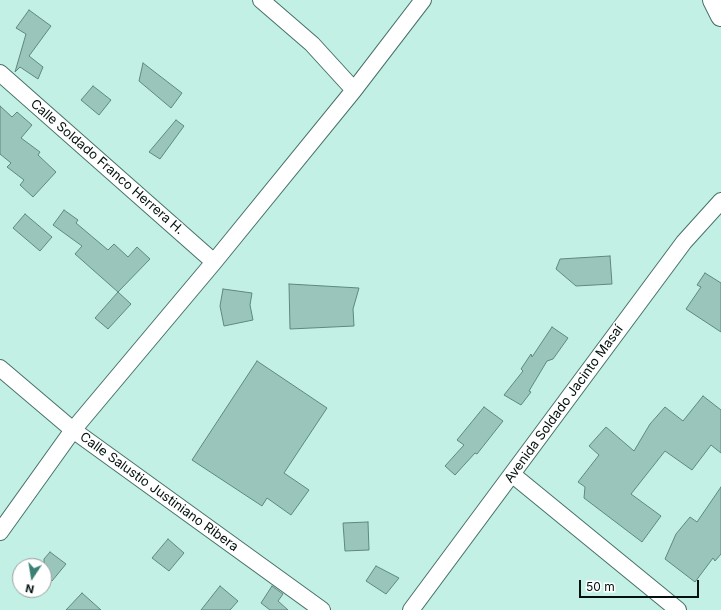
<!DOCTYPE html>
<html>
<head>
<meta charset="utf-8">
<style>
  body { margin:0 }
  #map { position:relative; width:721px; height:610px; overflow:hidden; background:#c3f0e5; font-family:Inter,sans-serif }
  canvas { display:block }
  .north { position:absolute; left:12px; top:558px; width:40px; height:40px; box-sizing:border-box; background:#fff; border:1px solid #9aa09f; border-radius:50%; rotate:192deg; font-size:11px; font-weight:700; line-height:16px; text-align:center; color:#02110e }
  .north::after { content:''; display:block; margin:auto; width:14px; height:18px; background:#3c7f73; clip-path:polygon(50% 0,100% 100%,50% 72%,0 100%) }
  .scale { position:absolute; left:579px; top:580px; width:120px; height:18px; box-sizing:border-box; border:2px solid #02110e; border-top:0; padding-left:5px; font-size:12px; line-height:14px; white-space:nowrap; color:#02110e; -webkit-text-stroke:3px #fff; paint-order:stroke }
</style>
</head>
<body>
<div id="map">
<canvas width="721" height="610"></canvas>
<div class="north">N</div>
<div class="scale">50 m</div>
</div>
<script>
const ctx = document.querySelector('canvas').getContext('2d');
ctx.lineJoin = 'round';
function paint(path, color) {
  ctx.fillStyle = color;
  ctx.fill(path, 'evenodd');
}
function toPath(rows) {
  const path = new Path2D();
  for (const r of rows) {
    path.moveTo(r[0], r[1]);
    for (let i = 2; i < r.length; i += 2) path.lineTo(r[i], r[i + 1]);
  }
  return path;
}
function stroke(path, color, width, dash) {
  ctx.strokeStyle = color;
  ctx.lineWidth = width;
  ctx.lineCap = dash ? 'butt' : 'round';
  ctx.setLineDash(dash || []);
  ctx.stroke(path);
}
function label(font, color, halo, rows, align = 'center') {
  ctx.font = font + ' Inter,sans-serif';
  ctx.lineWidth = 3;
  ctx.setLineDash([]);
  ctx.textBaseline = 'middle';
  ctx.strokeStyle = halo;
  ctx.fillStyle = color;
  for (const [text, x, y, turn = 0] of rows) {
    ctx.save();
    ctx.translate(x, y);
    ctx.rotate((+turn || 0) * Math.PI / 180);
    ctx.textAlign = isNaN(turn) ? turn : align;
    if (halo) ctx.strokeText(text, 0, 0);
    ctx.fillText(text, 0, 0);
    ctx.restore();
  }
}
const building = toPath([
  [29,10,51,26,29,56,43,67,38,79,20,67,15,72,26,34,16,28,29,10],
  [143,63,182,93,171,108,139,81,143,63],
  [93,86,111,100,99,115,81,100,93,86],
  [0,106,12,117,17,112,32,125,21,138,40,152,38,155,56,172,33,197,20,185,24,180,7,167,11,163,0,154,0,106],
  [176,120,184,126,160,159,149,152,176,120],
  [64,210,78,220,76,223,108,250,114,244,128,257,137,247,150,259,118,292,75,254,82,246,53,225,64,210],
  [25,214,52,237,40,251,13,228,25,214],
  [610,256,612,284,576,286,556,269,560,259,610,256],
  [705,273,721,283,721,332,686,309,701,287,697,285,705,273],
  [289,284,359,288,353,309,354,326,290,329,289,284],
  [223,289,252,293,250,305,253,320,224,326,220,306,223,289],
  [118,292,131,304,108,329,95,318,118,292],
  [552,327,568,338,553,359,547,361,529,391,531,392,521,405,504,395,523,371,521,369,531,354,532,357,552,327],
  [257,361,327,408,284,473,309,490,291,515,267,498,262,506,192,460,257,361],
  [703,396,721,410,721,453,711,445,692,470,665,451,631,494,661,516,642,542,584,498,585,487,578,482,599,455,589,446,606,427,634,451,650,424,665,407,683,421,703,396],
  [484,407,503,421,477,454,475,453,455,475,445,466,464,445,457,440,484,407],
  [721,487,721,554,715,561,713,558,695,582,665,559,676,534,690,517,697,522,721,487],
  [368,522,369,550,345,551,343,523,368,522],
  [168,539,184,553,169,571,152,558,168,539],
  [50,552,66,564,52,581,44,574,44,559,50,552],
  [376,566,399,578,386,594,366,581,376,566],
  [220,586,238,601,230,610,201,610,220,586],
  [272,586,283,594,278,601,288,610,270,610,261,603,272,586],
  [82,593,101,610,66,610,82,593]
]);
paint(building, '#99c5bb');
stroke(building, '#5e887f', 1);
const minor = toPath([
  [261,0,312,44,354,90],
  [0,73,214,262],
  [0,368,73,430,322,610],
  [513,475,678,610],
  [0,532,73,430,214,262,354,90,423,0],
  [411,610,684,242,721,201]
]);
const major = toPath([
  [713,0,721,16]
]);
stroke(minor, '#487169', 18);
stroke(major, '#487169', 22);
stroke(minor, '#fff', 16);
stroke(major, '#fff', 20);
label('13px', '#02110e', '#fff', [
  ["Calle Soldado Franco Herrera H.",107,167,41],
  ["Avenida Soldado Jacinto Masaí",564,404,-54],
  ["Calle Salustio Justiniano Ribera",159,492,36]
]);
</script>
</body>
</html>
